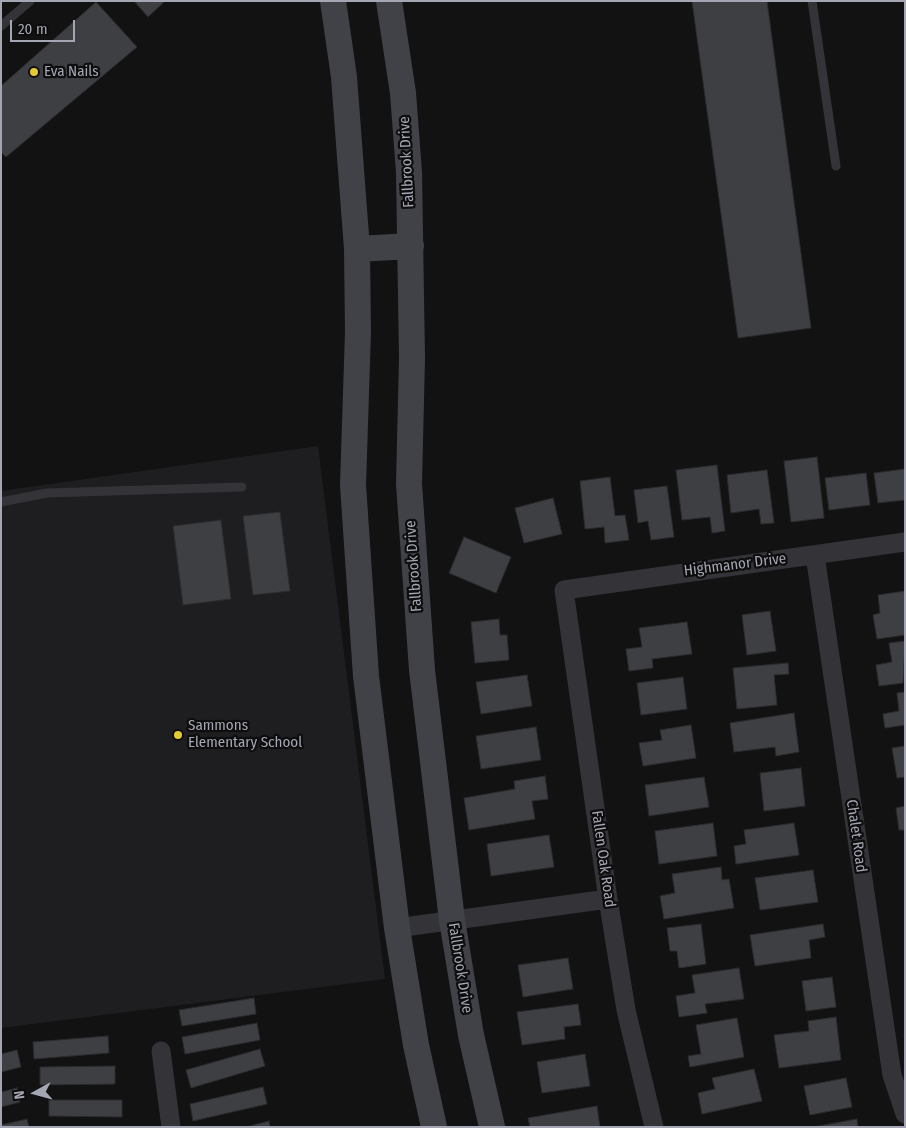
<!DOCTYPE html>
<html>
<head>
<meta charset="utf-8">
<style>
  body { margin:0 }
  #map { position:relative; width:906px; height:1128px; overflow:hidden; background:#121213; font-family:"Fira Sans Condensed",sans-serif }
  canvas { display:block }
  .frame { position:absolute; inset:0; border:2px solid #a4a6b3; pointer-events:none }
  .north { position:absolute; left:10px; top:1068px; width:50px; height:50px; -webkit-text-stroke:4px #0d0d0e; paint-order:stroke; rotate:263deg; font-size:14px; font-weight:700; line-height:20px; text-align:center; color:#a4a6b3 }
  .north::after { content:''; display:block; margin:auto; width:18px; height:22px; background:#a4a6b3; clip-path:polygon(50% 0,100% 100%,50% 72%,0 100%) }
  .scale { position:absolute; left:10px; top:20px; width:65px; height:22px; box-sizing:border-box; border:2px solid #a4a6b3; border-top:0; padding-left:6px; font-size:15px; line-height:18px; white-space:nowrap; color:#a4a6b3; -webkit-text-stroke:4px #0d0d0e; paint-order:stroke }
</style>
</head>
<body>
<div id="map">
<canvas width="906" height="1128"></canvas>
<div class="frame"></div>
<div class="north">N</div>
<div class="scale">20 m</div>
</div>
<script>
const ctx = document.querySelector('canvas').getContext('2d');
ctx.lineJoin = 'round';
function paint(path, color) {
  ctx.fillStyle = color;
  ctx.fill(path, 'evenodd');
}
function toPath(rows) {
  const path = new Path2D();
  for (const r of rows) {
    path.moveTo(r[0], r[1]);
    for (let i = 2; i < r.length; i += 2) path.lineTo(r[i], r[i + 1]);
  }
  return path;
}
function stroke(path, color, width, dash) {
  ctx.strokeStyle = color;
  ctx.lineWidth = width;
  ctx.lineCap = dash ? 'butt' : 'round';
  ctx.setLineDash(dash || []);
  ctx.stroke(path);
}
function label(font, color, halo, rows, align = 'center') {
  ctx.font = font + ' "Fira Sans Condensed",sans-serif';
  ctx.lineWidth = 4.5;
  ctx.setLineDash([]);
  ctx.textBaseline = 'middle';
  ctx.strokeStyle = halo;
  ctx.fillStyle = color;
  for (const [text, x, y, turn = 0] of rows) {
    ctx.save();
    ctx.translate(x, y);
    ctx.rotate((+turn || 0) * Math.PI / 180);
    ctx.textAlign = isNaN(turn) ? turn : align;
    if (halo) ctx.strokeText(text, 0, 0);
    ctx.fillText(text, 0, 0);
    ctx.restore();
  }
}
paint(toPath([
  [318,446,385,979,1,1028,1,491]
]), '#1e1e20');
const building = toPath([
  [134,1,165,1,148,17,134,1],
  [692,1,767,1,811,328,738,338,692,1],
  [96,2,137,47,6,157,1,152,1,86,96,2],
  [817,457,824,518,791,522,784,461,817,457],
  [717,465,725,531,712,533,710,517,682,520,676,470,717,465],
  [905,469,905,500,878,503,874,473,905,469],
  [767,470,774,523,761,524,759,509,731,513,727,475,767,470],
  [866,473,870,505,829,510,825,478,866,473],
  [610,477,615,516,625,515,629,540,605,543,604,527,585,529,580,481,610,477],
  [667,486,674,537,651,540,648,521,638,523,634,490,667,486],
  [553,498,562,534,524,543,515,508,553,498],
  [280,512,290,591,253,595,243,516,280,512],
  [221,520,231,599,183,605,173,526,221,520],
  [464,537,511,557,496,593,449,573,464,537],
  [905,591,905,635,877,639,873,615,880,613,878,595,905,591],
  [770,611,776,651,747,655,742,615,770,611],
  [499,619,500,635,507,635,509,660,475,663,471,622,499,619],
  [687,622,692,654,652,659,653,668,629,671,626,649,642,647,639,628,687,622],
  [905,641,903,683,879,686,876,665,892,662,889,643,905,641],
  [788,663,789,674,774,675,777,705,737,709,733,668,788,663],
  [527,675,532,706,481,714,476,682,527,675],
  [683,677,687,709,641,715,637,683,683,677],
  [905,692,905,725,885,728,883,714,899,711,897,693,905,692],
  [794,713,799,752,776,756,775,747,734,752,730,723,794,713],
  [691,725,696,758,643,766,639,743,662,740,660,730,691,725],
  [536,727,541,760,481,769,476,736,536,727],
  [905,746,905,777,897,778,892,748,905,746],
  [801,768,805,806,764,811,760,773,801,768],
  [545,776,548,799,532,801,535,819,469,830,464,798,515,789,514,781,545,776],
  [704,777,709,807,649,816,645,785,704,777],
  [905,806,905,830,899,830,896,808,905,806],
  [713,823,717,856,659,864,655,831,713,823],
  [794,823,799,855,736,864,734,846,746,844,744,830,794,823],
  [549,835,554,867,491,876,487,844,549,835],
  [721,867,722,880,729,879,734,908,664,919,660,896,675,893,672,874,721,867],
  [813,870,818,902,760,910,755,878,813,870],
  [701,924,706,964,679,968,677,951,670,951,667,928,701,924],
  [823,924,825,937,809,940,811,958,755,966,750,935,823,924],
  [568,958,573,989,523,997,518,965,568,958],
  [739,968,744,999,705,1004,707,1013,679,1017,676,996,695,993,692,975,739,968],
  [832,977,836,1007,806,1011,802,981,832,977],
  [254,998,256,1014,182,1026,179,1010,254,998],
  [578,1004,581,1025,564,1027,565,1039,522,1045,517,1012,578,1004],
  [836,1017,841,1060,779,1068,774,1035,809,1031,808,1021,836,1017],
  [737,1018,744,1057,690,1067,688,1056,701,1054,696,1025,737,1018],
  [257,1023,260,1040,185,1054,182,1037,257,1023],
  [108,1036,109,1053,34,1059,33,1042,108,1036],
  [260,1049,265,1066,191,1088,186,1070,260,1049],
  [17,1050,21,1067,1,1072,1,1054,17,1050],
  [585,1054,590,1086,542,1093,537,1062,585,1054],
  [115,1066,115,1084,40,1085,40,1067,115,1066],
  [754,1069,762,1101,702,1114,698,1093,715,1089,712,1078,754,1069],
  [846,1078,852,1107,810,1115,804,1086,846,1078],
  [263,1087,267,1104,193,1121,190,1104,263,1087],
  [17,1088,20,1102,1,1107,1,1092,17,1088],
  [49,1100,122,1100,122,1117,49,1116,49,1100],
  [597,1106,600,1127,530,1127,528,1118,597,1106],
  [27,1119,29,1127,1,1127,1,1125,27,1119],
  [857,1119,858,1127,813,1127,857,1119],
  [269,1121,270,1127,246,1127,269,1121]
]);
paint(building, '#3e3f43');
stroke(building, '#2c2c2f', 1);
stroke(toPath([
  [812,1,836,166],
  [1,26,30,1],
  [1,502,47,493,242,487]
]), '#333338', 9);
stroke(toPath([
  [815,555,892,1075,905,1114],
  [397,928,608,899],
  [161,1051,171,1127],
  [654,1127,626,1010,608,899,564,590,905,542]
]), '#333338', 19);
stroke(toPath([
  [333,1,344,77,357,249,358,332,353,485,366,676,397,928,416,1045,434,1127],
  [389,1,403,93,409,172,412,358,409,484,422,670,452,920,471,1035,492,1127],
  [357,249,411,246]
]), '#414248', 26);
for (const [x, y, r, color] of [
  [34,72,5,"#e6c937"],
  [178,735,5,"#e6c937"]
]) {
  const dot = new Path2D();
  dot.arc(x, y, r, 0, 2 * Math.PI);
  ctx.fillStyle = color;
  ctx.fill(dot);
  stroke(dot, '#0d0d0e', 2);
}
label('15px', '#a4a6b3', '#0d0d0e', [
  ["Eva Nails",44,72],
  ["Sammons",188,726],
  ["Elementary School",188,743]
], 'left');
label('15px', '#a4a6b3', '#0d0d0e', [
  ["Fallbrook Drive",407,162,-93],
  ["Highmanor Drive",735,565,-7],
  ["Fallbrook Drive",414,566,-94],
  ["Chalet Road",856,836,82],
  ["Fallen Oak Road",603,859,82],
  ["Fallbrook Drive",460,968,81]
]);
</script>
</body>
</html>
